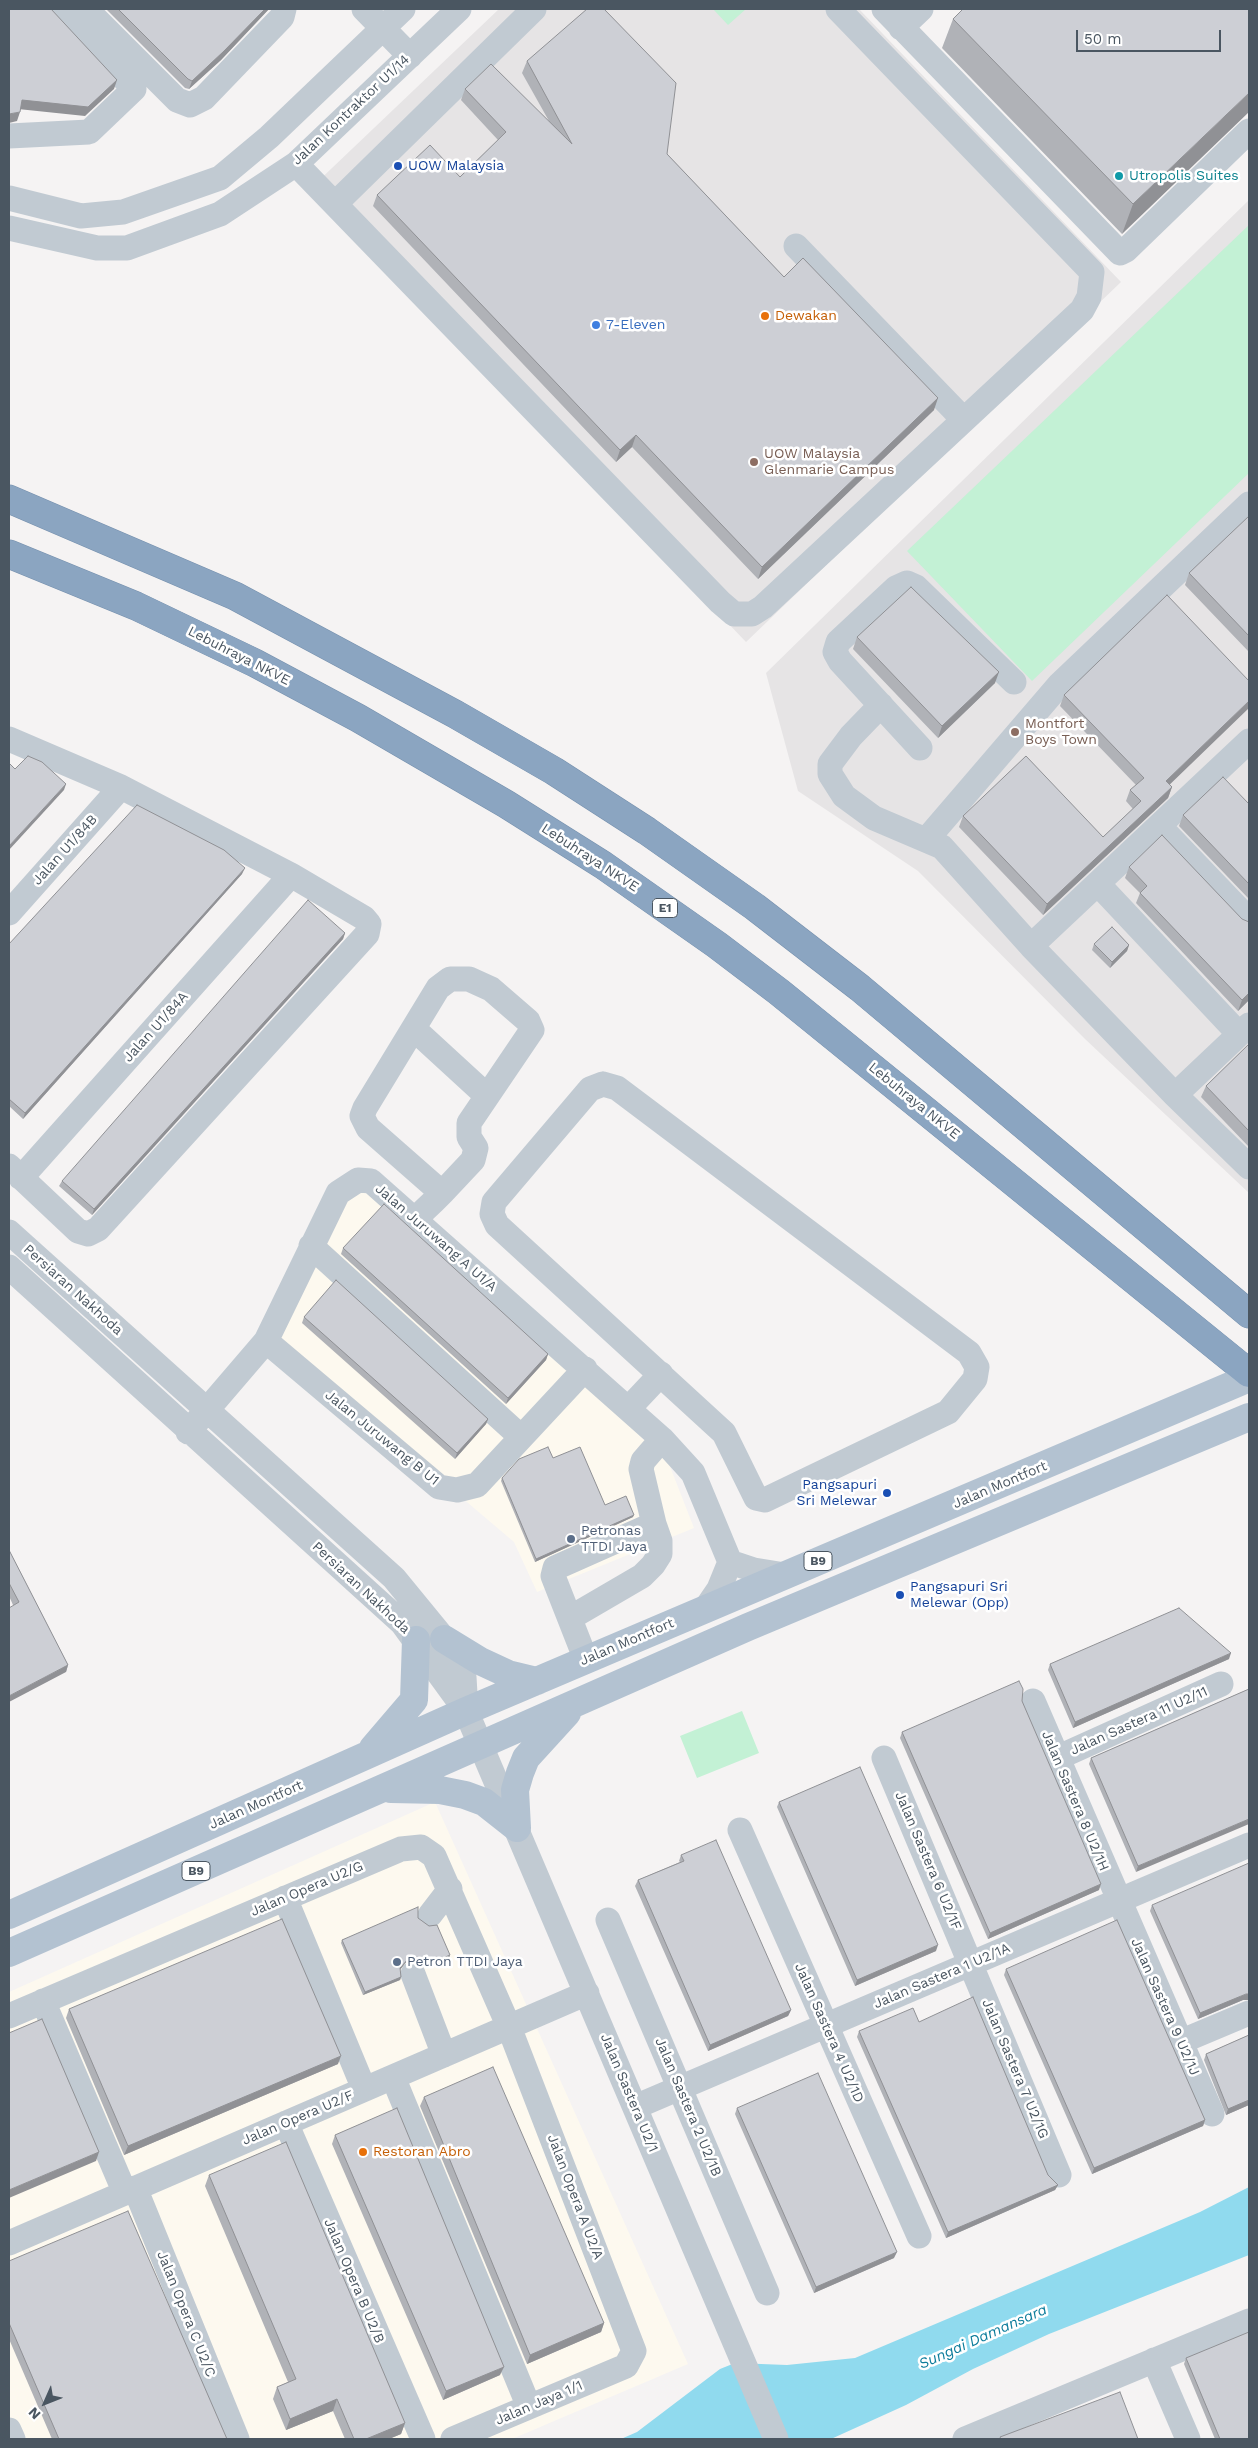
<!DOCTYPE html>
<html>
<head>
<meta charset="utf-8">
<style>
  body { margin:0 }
  #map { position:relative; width:1258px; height:2448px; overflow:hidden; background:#f5f3f3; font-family:"Work Sans",sans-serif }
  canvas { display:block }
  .frame { position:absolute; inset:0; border:10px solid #4a5661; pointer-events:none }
  .north { position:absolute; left:20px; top:2378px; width:50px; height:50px; -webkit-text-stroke:4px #fff; paint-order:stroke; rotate:226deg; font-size:14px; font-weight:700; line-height:20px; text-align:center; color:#4a5661 }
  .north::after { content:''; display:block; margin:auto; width:18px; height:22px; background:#4a5661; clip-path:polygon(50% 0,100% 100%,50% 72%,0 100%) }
  .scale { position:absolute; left:1076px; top:30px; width:145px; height:22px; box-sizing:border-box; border:2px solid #4a5661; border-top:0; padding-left:6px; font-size:15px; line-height:18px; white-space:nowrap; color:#4a5661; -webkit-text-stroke:4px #fff; paint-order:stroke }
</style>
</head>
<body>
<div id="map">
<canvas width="1258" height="2448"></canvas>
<div class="frame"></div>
<div class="north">N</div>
<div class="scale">50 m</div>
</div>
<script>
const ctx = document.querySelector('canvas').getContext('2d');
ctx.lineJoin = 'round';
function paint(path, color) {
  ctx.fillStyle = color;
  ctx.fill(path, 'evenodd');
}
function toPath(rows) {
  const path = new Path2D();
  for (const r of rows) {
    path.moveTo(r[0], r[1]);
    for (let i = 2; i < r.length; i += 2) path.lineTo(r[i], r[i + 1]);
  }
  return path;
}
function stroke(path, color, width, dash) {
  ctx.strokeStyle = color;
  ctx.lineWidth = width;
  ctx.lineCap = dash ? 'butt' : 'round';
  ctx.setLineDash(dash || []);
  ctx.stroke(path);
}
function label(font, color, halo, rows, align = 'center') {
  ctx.font = font + ' "Work Sans",sans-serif';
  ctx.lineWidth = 5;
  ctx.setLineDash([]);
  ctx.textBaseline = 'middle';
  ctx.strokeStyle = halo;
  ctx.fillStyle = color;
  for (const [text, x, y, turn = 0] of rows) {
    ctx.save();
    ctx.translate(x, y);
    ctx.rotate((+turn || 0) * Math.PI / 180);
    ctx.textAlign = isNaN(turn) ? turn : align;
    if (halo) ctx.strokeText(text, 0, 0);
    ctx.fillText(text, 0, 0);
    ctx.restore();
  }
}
paint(toPath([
  [367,1189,588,1386,669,1464,694,1528,537,1592,514,1542,276,1340,342,1203],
  [435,1802,688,2364,512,2439,9,2439,9,1992]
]), '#fdf9ef');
paint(toPath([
  [499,9,859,9,1121,282,746,642,311,188],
  [1249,200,1249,1193,1085,1039,918,871,798,791,766,673]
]), '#e6e4e5');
paint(toPath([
  [713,9,746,9,728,25],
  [1249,225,1249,473,1032,681,907,551],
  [742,1711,759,1753,697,1778,680,1736]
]), '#c3f1d5');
paint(toPath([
  [1249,2187,1249,2255,1049,2334,973,2369,906,2405,831,2439,621,2439,637,2432,720,2369,735,2363,787,2365,855,2358,1200,2212]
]), '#90daee');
const highway = toPath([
  [9,499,235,596,455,714,554,771,647,831,755,907,860,988,1249,1314],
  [9,554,136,606,255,663,358,718,506,804,603,865,717,945,779,992,1249,1373]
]);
stroke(highway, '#7690ad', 29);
stroke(toPath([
  [86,9,177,100,190,105,204,98,282,17,284,9],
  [364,9,410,56],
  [884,9,1120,253,1126,250,1249,131],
  [901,28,921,9],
  [9,136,89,132,134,89,58,9],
  [296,164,720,602,734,614,752,614,763,607,1082,310,1089,297,1092,272,838,9],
  [9,198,81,216,123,212,220,178,269,137,403,9],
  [336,203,534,9],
  [9,228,97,248,127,248,220,214,296,164,459,9],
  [796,246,964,420],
  [881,705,851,736,830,764,830,774,844,796,874,818,942,847,1031,946,1175,1095,1249,1167],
  [9,739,121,787,291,875,364,918,369,924,367,934,98,1229,88,1234,78,1231,9,1166],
  [920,748,840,661,835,652,838,642,896,588,907,583,916,587,1014,682],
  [1160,827,1249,920],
  [927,839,1060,684,1249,504],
  [1098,884,1239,1034],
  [9,913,121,787],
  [1031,946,1249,741],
  [414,1029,487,1096],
  [603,1084,617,1088,969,1353,977,1367,975,1379,948,1412,765,1500,756,1498,724,1433,497,1225,492,1214,494,1202,590,1089,603,1084],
  [1175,1095,1249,1025],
  [21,1178,291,875],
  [415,1219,434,1201,442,1193,473,1160,476,1148,469,1137,469,1123,532,1030,528,1021,491,989,469,979,450,979,438,988,365,1108,362,1116,368,1128,442,1193],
  [9,1232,394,1578,444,1639,464,1677,466,1711],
  [311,1246,521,1437],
  [9,1267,402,1623,466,1711,776,2439],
  [266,1341,439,1487,457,1490,477,1485,585,1369],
  [629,1408,661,1374],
  [188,1432,266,1341,338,1193,358,1180,371,1181,662,1439,693,1473,730,1562],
  [730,1562,754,1570,785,1575],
  [706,1608,719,1589,730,1562],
  [570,1618,642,1576,653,1565,660,1554,660,1541,654,1524],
  [586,1660,553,1576,555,1568,654,1524,641,1469,643,1461,662,1439],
  [1033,1701,1212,2114],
  [884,1758,1059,2175],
  [1057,1758,1221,1684],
  [740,1830,919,2236],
  [285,1898,364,2089],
  [430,1915,450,1889],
  [608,1920,767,2293],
  [413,1974,444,2055],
  [43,2001,125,2193],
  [9,2016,401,1849,421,1847,434,1856,509,2027,634,2351,626,2366,453,2439],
  [1180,2042,1249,2013],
  [393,2077,529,2407],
  [635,2107,1249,1845],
  [286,2123,423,2439],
  [135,2188,237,2439],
  [9,2243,587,1993],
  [1154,2360,1188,2439],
  [9,2430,13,2439],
  [965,2439,1249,2321]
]), '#c1cad2', 25);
stroke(toPath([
  [444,1639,480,1661,508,1674,537,1681],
  [373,1748,414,1700,416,1640],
  [391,1789,440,1790,465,1795,484,1802,517,1828],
  [517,1828,515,1790,520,1773,526,1758,567,1713],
  [9,1915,466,1711,1249,1378],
  [9,1953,748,1627,1249,1417]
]), '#b3c2d1', 28);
stroke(highway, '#8ba5c1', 28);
paint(toPath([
  [106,9,269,9,221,60,189,89,185,88],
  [1249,9,1122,234,942,48,953,19],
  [527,61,667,154,784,277,934,410,758,579,632,447,616,462,373,206,377,195,460,177,498,140,461,100,465,89,549,121,522,73],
  [1249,516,1249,652,1185,585,1189,573],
  [857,637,995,683,938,738,853,649],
  [1064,695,1172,787,1168,798,1043,915,959,827,963,816,1103,837,1133,809,1126,801,1130,790,1136,785,1060,706],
  [1249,804,1249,899,1179,826,1183,815],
  [1129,867,1242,919,1249,1000,1238,1011,1136,903,1140,893,1125,878],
  [242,874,23,1119,9,1106,9,944],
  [345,933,343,939,92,1215,59,1186,62,1181],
  [1094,944,1129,945,1127,951,1110,968,1092,950],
  [1249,1044,1249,1147,1201,1097,1206,1086],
  [343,1248,548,1354,546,1360,506,1404,341,1254],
  [304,1317,488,1419,486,1424,455,1459,302,1323],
  [553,1458,605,1505,633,1517,535,1562,501,1481,502,1478],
  [9,1550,68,1665,66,1672,13,1605,9,1596],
  [1229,1659,1073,1728,1048,1670,1050,1664],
  [1249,1689,1136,1872,1089,1764,1091,1758],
  [1022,1701,1099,1890,988,1939,900,1738,902,1732],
  [779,1802,936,1951,855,1986,777,1807],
  [681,1855,791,2010,788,2016,708,2051,635,1886,638,1880,680,1862,679,1861],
  [1152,1905,1243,2000,1198,2019,1150,1911],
  [418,1918,450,1955,449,1958,426,1968,416,1960,407,1961,400,1970,401,1977,400,1980,363,1995,341,1943,342,1940],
  [1006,1969,1205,2120,1203,2126,1092,2174,1004,1975],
  [69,2009,338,2064,124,2155,66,2018],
  [859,2031,1048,2175,1058,2185,1055,2190,946,2238,857,2037],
  [1249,2035,1249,2105,1226,2115,1204,2060,1206,2054],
  [424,2097,604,2323,601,2332,527,2364,420,2106],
  [737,2108,894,2258,814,2293,735,2114],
  [335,2135,500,2375,443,2400,332,2144],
  [209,2175,405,2423,401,2434,389,2439,345,2439,333,2411,286,2430,273,2399,277,2387,288,2382,205,2186],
  [9,2261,227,2439,52,2439,9,2339],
  [1186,2358,1249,2439,1215,2439,1184,2364]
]), '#b0b2b7');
paint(toPath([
  [265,9,269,9,221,60,189,89,192,81],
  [117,80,114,89,85,116,18,109,22,100],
  [1249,93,1249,112,1122,234,1133,204],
  [20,112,17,121,9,123,9,114],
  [938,398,934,410,758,579,762,567],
  [636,435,632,447,616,462,620,450],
  [999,672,995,683,938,738,942,726],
  [1249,701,1249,708,1162,792,1166,781],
  [66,784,64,790,9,850,9,846],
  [1172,787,1168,798,1043,915,1047,904],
  [245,868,242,874,23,1119,25,1113],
  [345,933,343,939,92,1215,94,1209],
  [1129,945,1127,951,1110,968,1112,962],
  [1249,993,1249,1000,1238,1011,1242,1000],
  [548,1354,546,1360,506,1404,508,1398],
  [488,1419,486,1424,455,1459,457,1453],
  [634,1515,633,1517,535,1562,536,1559],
  [1231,1653,1229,1659,1073,1728,1075,1722],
  [68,1665,66,1672,9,1702,9,1696],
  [1249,1819,1249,1824,1136,1872,1138,1866],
  [1101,1884,1099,1890,988,1939,990,1933],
  [938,1945,936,1951,855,1986,857,1980],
  [450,1955,449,1958,426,1968,427,1965],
  [417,1957,416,1960,407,1961,399,1971,400,1968,409,1958],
  [401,1977,400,1980,363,1995,365,1992],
  [1246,1994,1249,1994,1249,2000,1243,2000,1198,2019,1200,2013],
  [791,2010,788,2016,708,2051,710,2045],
  [341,2056,338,2064,124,2155,128,2146],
  [1249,2100,1249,2105,1226,2115,1228,2109],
  [1205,2120,1203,2126,1092,2174,1094,2168],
  [99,2152,96,2161,9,2198,9,2190],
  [1058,2185,1055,2190,946,2238,948,2232],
  [897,2252,894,2258,814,2293,816,2287],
  [604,2323,601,2332,527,2364,530,2355],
  [504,2367,500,2375,443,2400,446,2391],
  [337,2399,333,2411,286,2430,290,2419],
  [405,2423,401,2434,389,2439,366,2439]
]), '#909195');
const building = toPath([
  [9,9,51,9,117,80,88,107,22,100,20,112,9,114,9,9],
  [118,9,265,9,224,51,192,81,188,79,118,9],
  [587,9,604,9,676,83,667,154,784,277,803,258,938,398,762,567,636,435,620,450,377,195,430,145,460,177,506,132,465,89,491,64,572,144,527,61,587,9],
  [963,9,1249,9,1249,93,1133,204,953,19,963,9],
  [1249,516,1249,636,1189,573,1249,516],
  [911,587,999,672,942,726,857,637,911,587],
  [1167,595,1249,681,1249,701,1166,781,1172,787,1047,904,963,816,1026,756,1103,837,1141,801,1130,790,1144,778,1064,695,1167,595],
  [28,756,42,762,66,784,9,846,9,763,15,769,28,756],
  [1223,777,1249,804,1249,884,1183,815,1223,777],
  [137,805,224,850,245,868,25,1113,9,1099,9,944,137,805],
  [1162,835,1242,919,1249,922,1249,993,1242,1000,1140,893,1147,886,1129,867,1162,835],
  [308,900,345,933,94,1209,62,1181,308,900],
  [1112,927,1129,945,1112,962,1094,944,1112,927],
  [1249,1044,1249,1131,1206,1086,1249,1044],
  [384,1204,548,1354,508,1398,343,1248,384,1204],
  [336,1280,488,1419,457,1453,304,1317,336,1280],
  [548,1447,553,1458,580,1447,605,1505,626,1496,634,1515,536,1559,502,1478,519,1459,548,1447],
  [9,1550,68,1665,9,1696,9,1608,19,1602,9,1583,9,1550],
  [1179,1608,1231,1653,1075,1722,1050,1664,1179,1608],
  [1019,1681,1023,1689,1022,1701,1101,1884,990,1933,902,1732,1019,1681],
  [1249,1689,1249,1819,1138,1866,1091,1758,1249,1689],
  [860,1767,938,1945,857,1980,779,1802,860,1767],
  [716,1840,791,2010,710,2045,638,1880,684,1861,681,1855,716,1840],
  [1249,1863,1249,1994,1246,1994,1200,2013,1152,1905,1249,1863],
  [418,1907,418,1918,429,1926,437,1925,450,1955,427,1965,417,1957,409,1958,400,1968,401,1977,365,1992,342,1940,418,1907],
  [282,1919,341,2056,128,2146,69,2009,282,1919],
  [1117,1920,1205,2120,1094,2168,1006,1969,1117,1920],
  [973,1997,1048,2175,1058,2185,948,2232,859,2031,913,2008,919,2022,973,1997],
  [42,2019,99,2152,9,2190,9,2033,42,2019],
  [1249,2035,1249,2100,1228,2109,1206,2054,1249,2035],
  [493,2067,604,2323,530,2355,424,2097,493,2067],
  [818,2073,897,2252,816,2287,737,2108,818,2073],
  [397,2108,504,2367,446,2391,335,2135,397,2108],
  [286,2142,405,2423,366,2439,354,2439,337,2399,290,2419,277,2387,296,2379,209,2175,286,2142],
  [128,2211,227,2439,59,2439,9,2323,9,2261,128,2211],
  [1249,2332,1249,2439,1220,2439,1186,2358,1249,2332],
  [1120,2392,1138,2439,1001,2439,1000,2437,1120,2392]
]);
paint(building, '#cdcfd5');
stroke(building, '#909195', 1);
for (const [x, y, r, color] of [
  [398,166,5,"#1a4fb4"],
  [1119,176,5,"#0f9aa8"],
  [765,316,5,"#e8710a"],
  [596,325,5,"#3f7fe0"],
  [754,462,5,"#8d6e63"],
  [1015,732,5,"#8d6e63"],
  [887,1493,5,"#1a4fb4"],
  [571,1539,5,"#5c6f8a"],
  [900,1595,5,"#1a4fb4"],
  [397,1962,5,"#5c6f8a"],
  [363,2152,5,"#e8710a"]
]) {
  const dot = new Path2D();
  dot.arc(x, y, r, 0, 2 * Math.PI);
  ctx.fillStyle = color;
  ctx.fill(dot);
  stroke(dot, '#fff', 2);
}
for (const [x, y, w] of [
  [665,908,25],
  [818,1561,28],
  [196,1871,28]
]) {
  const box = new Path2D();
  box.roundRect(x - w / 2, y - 9.5, w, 19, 4);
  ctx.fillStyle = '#fff';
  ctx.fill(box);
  stroke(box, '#4a5661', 1);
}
label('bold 12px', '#4a5661', null, [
  ["E1",665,908],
  ["B9",818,1561],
  ["B9",196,1871]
]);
label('14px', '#4a5661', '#fff', [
  ["Jalan Kontraktor U1/14",351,110,-43],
  ["Lebuhraya NKVE",239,656,27],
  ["Jalan U1/84B",65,850,-48],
  ["Lebuhraya NKVE",590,858,33],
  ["Jalan U1/84A",156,1027,-48],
  ["Lebuhraya NKVE",914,1101,39],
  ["Jalan Juruwang A U1/A",436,1238,41],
  ["Persiaran Nakhoda",73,1290,42],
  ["Jalan Juruwang B U1",382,1438,39],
  ["Jalan Montfort",1000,1485,-23],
  ["Persiaran Nakhoda",361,1588,43],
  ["Jalan Montfort",627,1642,-23],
  ["Jalan Sastera 11 U2/11",1139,1721,-24],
  ["Jalan Sastera 8 U2/1H",1075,1801,67],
  ["Jalan Montfort",256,1805,-24],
  ["Jalan Sastera 6 U2/1F",928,1861,67],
  ["Jalan Opera U2/G",307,1889,-23],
  ["Jalan Sastera 1 U2/1A",942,1976,-23],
  ["Jalan Sastera 9 U2/1J",1165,2007,66],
  ["Jalan Sastera 4 U2/1D",829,2033,66],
  ["Jalan Sastera 7 U2/1G",1015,2069,67],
  ["Jalan Sastera U2/1",629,2093,67],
  ["Jalan Sastera 2 U2/1B",688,2107,67],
  ["Jalan Opera U2/F",298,2118,-23],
  ["Jalan Opera A U2/A",575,2197,69],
  ["Jalan Opera B U2/B",354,2281,67],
  ["Jalan Opera C U2/C",186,2314,68],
  ["Jalan Jaya 1/1",539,2403,-23]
]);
label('14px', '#164399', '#fff', [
  ["UOW Malaysia",408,166],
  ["Pangsapuri",877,1485,"right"],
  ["Sri Melewar",877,1501,"right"],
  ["Pangsapuri Sri",910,1587],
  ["Melewar (Opp)",910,1603]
], 'left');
label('14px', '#0d838f', '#fff', [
  ["Utropolis Suites",1129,176]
], 'left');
label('14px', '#c56008', '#fff', [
  ["Dewakan",775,316],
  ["Restoran Abro",373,2152]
], 'left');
label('14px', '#366cbe', '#fff', [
  ["7-Eleven",606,325]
], 'left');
label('14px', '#785e54', '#fff', [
  ["UOW Malaysia",764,454],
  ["Glenmarie Campus",764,470],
  ["Montfort",1025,724],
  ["Boys Town",1025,740]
], 'left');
label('14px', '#4e5e75', '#fff', [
  ["Petronas",581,1531],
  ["TTDI Jaya",581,1547],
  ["Petron TTDI Jaya",407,1962]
], 'left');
label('italic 15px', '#0c7c9b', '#fff', [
  ["Sungai Damansara",983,2337,-24]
]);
</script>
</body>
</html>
